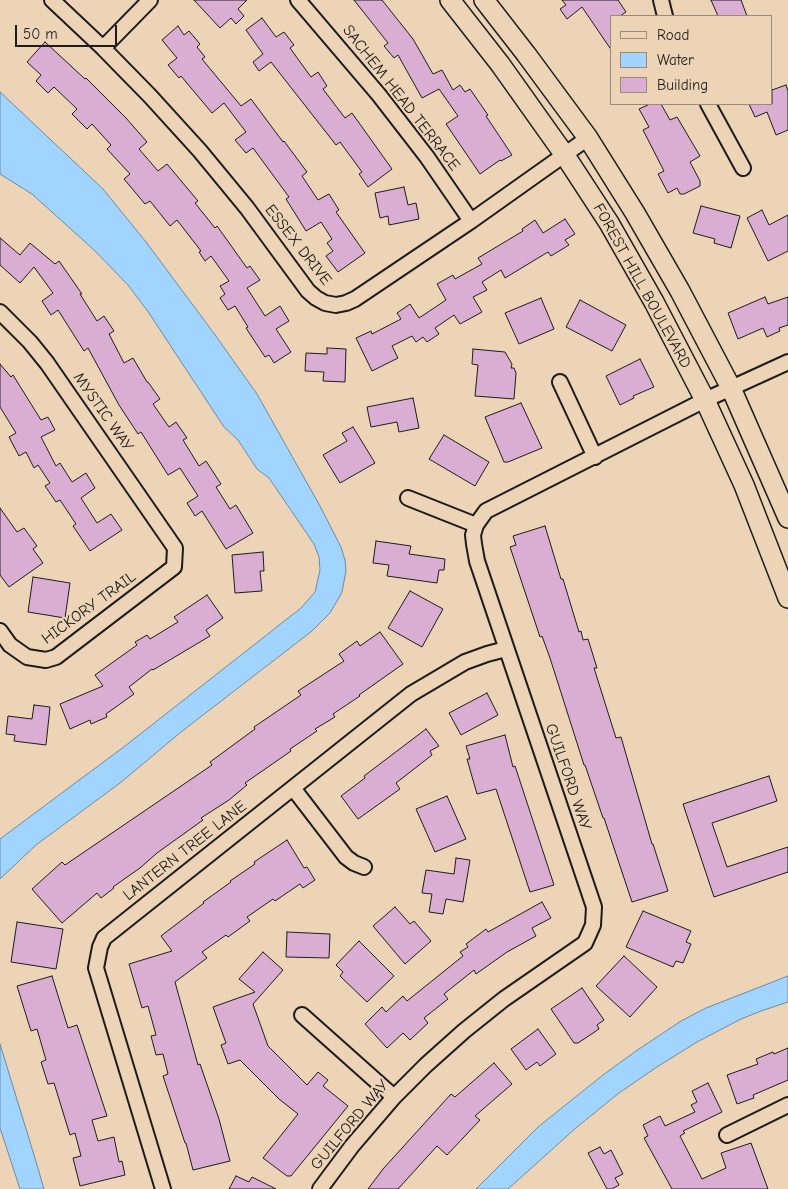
<!DOCTYPE html>
<html>
<head>
<meta charset="utf-8">
<style>
  body { margin:0 }
  #map { position:relative; width:788px; height:1189px; overflow:hidden; background:#eed4b6; font-family:"Comic Neue",sans-serif }
  canvas { display:block }
  .legend { position:absolute; left:610px; top:15px; width:162px; height:90px; box-sizing:border-box; background:#eed4b6; border:1px solid #9a8a78; margin:0; padding:6px 9px; list-style:none; font-size:15px; color:#1c1c1c }
  .legend li { display:flex; align-items:center; gap:10px; height:25px }
  .legend b { width:25px; border:1px solid #9a8a78 }
  .scale { position:absolute; left:15px; top:25px; width:102px; height:22px; box-sizing:border-box; border:2px solid #1c1c1c; border-top:0; padding-left:6px; font-size:15px; line-height:18px; white-space:nowrap; color:#1c1c1c; -webkit-text-stroke:4px #eed4b6; paint-order:stroke }
</style>
</head>
<body>
<div id="map">
<canvas width="788" height="1189"></canvas>
<ul class="legend">
<li><b style="height:6px;background:#eed4b6"></b>Road</li>
<li><b style="height:14px;background:#a1d4ff"></b>Water</li>
<li><b style="height:14px;background:#daaed2"></b>Building</li>
</ul>
<div class="scale">50 m</div>
</div>
<script>
const ctx = document.querySelector('canvas').getContext('2d');
ctx.lineJoin = 'round';
function paint(path, color) {
  ctx.fillStyle = color;
  ctx.fill(path, 'evenodd');
}
function toPath(rows) {
  const path = new Path2D();
  for (const r of rows) {
    path.moveTo(r[0], r[1]);
    for (let i = 2; i < r.length; i += 2) path.lineTo(r[i], r[i + 1]);
  }
  return path;
}
function stroke(path, color, width, dash) {
  ctx.strokeStyle = color;
  ctx.lineWidth = width;
  ctx.lineCap = dash ? 'butt' : 'round';
  ctx.setLineDash(dash || []);
  ctx.stroke(path);
}
function label(font, color, halo, rows, align = 'center') {
  ctx.font = font + ' "Comic Neue",sans-serif';
  ctx.lineWidth = 4;
  ctx.setLineDash([]);
  ctx.textBaseline = 'middle';
  ctx.strokeStyle = halo;
  ctx.fillStyle = color;
  for (const [text, x, y, turn = 0] of rows) {
    ctx.save();
    ctx.translate(x, y);
    ctx.rotate((+turn || 0) * Math.PI / 180);
    ctx.textAlign = isNaN(turn) ? turn : align;
    if (halo) ctx.strokeText(text, 0, 0);
    ctx.fillText(text, 0, 0);
    ctx.restore();
  }
}
const water = toPath([
  [0,92,103,189,146,242,213,332,257,394,320,506,341,547,345,560,346,571,342,592,337,601,330,613,312,631,181,732,120,783,36,845,0,879,0,839,125,746,301,608,315,592,320,570,319,557,314,544,269,478,257,469,238,440,224,427,149,313,128,285,94,250,32,194,0,174,0,92],
  [788,976,788,1002,761,1011,741,1019,697,1042,657,1067,619,1093,577,1127,508,1189,476,1189,538,1127,603,1075,636,1051,681,1021,706,1008,788,976],
  [0,1044,34,1155,44,1189,20,1189,0,1128,0,1044]
]);
paint(water, '#a1d4ff');
stroke(water, '#6c8aa4', 1);
const building = toPath([
  [194,0,247,0,238,9,244,16,236,24,231,18,220,28,194,0],
  [354,0,382,0,413,39,433,74,442,70,453,90,460,85,465,92,470,89,488,115,486,116,512,155,501,161,500,160,480,174,446,124,458,116,439,89,422,98,398,55,394,58,384,46,388,43,354,0],
  [562,0,618,0,626,12,620,16,612,16,612,51,582,7,567,19,560,9,566,5,562,0],
  [711,0,741,0,747,16,718,16,711,0],
  [262,18,276,37,284,32,294,45,290,48,311,77,318,72,327,86,323,89,345,118,352,113,392,169,368,187,359,174,362,172,340,142,336,145,271,62,259,71,253,62,263,54,246,30,262,18],
  [178,26,184,35,189,31,200,44,197,47,205,57,202,59,241,106,251,99,283,142,284,141,307,172,302,176,318,200,329,194,339,210,336,212,365,253,338,272,326,256,333,251,327,243,332,239,321,222,306,231,286,199,289,197,253,148,246,153,235,140,246,132,224,103,212,113,181,76,179,78,168,65,177,58,162,40,178,26],
  [45,42,85,79,86,78,126,118,147,142,139,149,158,171,167,164,198,201,195,203,215,228,217,226,247,268,250,266,260,280,247,288,265,316,280,306,289,321,276,329,291,352,274,363,269,355,265,357,246,328,248,327,235,306,228,310,220,298,225,294,220,286,229,281,211,256,205,261,199,252,201,251,177,220,170,226,150,201,145,204,124,179,130,174,107,149,111,145,92,124,87,129,72,114,77,109,54,87,48,93,36,81,41,75,27,62,45,42],
  [786,85,788,91,788,130,776,135,767,112,755,117,749,104,772,104,772,90,786,85],
  [650,104,661,104,670,120,677,117,700,156,690,162,700,181,700,186,684,194,680,194,677,188,668,193,658,174,664,171,643,130,649,127,639,109,650,104],
  [404,187,408,205,416,203,419,219,389,225,388,216,380,218,375,193,404,187],
  [701,206,740,216,731,248,714,243,715,239,693,233,701,206],
  [762,210,769,225,788,215,788,251,768,261,747,218,762,210],
  [565,219,575,234,565,240,569,245,551,256,548,252,505,278,501,270,482,282,487,290,473,297,482,312,460,324,454,315,435,328,439,334,427,342,423,337,416,342,412,336,392,346,398,358,372,371,356,338,371,331,372,334,401,319,397,313,410,304,419,318,446,300,437,284,453,275,455,279,482,264,478,258,523,231,522,229,535,220,543,233,565,219],
  [0,238,20,255,30,243,55,264,59,261,82,294,80,294,97,321,104,316,114,331,109,334,124,363,133,358,147,382,148,382,160,399,153,404,169,427,176,422,187,438,183,440,199,466,206,461,221,484,216,487,230,509,236,505,253,533,226,549,202,511,195,516,187,503,198,496,180,468,168,475,141,432,138,434,119,405,88,348,84,351,58,310,51,315,42,301,53,293,34,267,20,283,0,265,0,238],
  [765,297,768,304,788,297,788,325,779,328,780,331,767,337,763,328,738,339,728,313,765,297],
  [541,298,554,329,519,344,505,313,541,298],
  [580,300,626,325,612,351,566,327,580,300],
  [327,348,346,349,345,382,323,381,324,372,305,371,306,353,327,354,327,348],
  [473,349,505,352,512,364,511,368,514,368,516,373,514,399,475,396,478,365,472,364,473,349],
  [640,359,654,387,633,396,634,398,620,405,606,376,640,359],
  [0,364,11,377,13,375,41,420,48,417,55,430,41,437,56,466,60,463,72,482,86,473,95,488,81,498,97,523,111,514,122,530,90,551,73,526,76,524,60,500,56,502,45,486,50,483,38,465,34,468,26,452,19,456,9,437,16,433,0,407,0,364],
  [413,398,419,428,399,432,397,422,371,427,367,407,413,398],
  [521,403,542,448,508,462,504,462,485,417,521,403],
  [353,427,375,463,340,483,323,455,347,441,342,433,353,427],
  [444,435,489,462,475,486,429,459,444,435],
  [0,508,17,532,24,528,37,546,33,549,43,563,9,587,0,575,0,508],
  [545,526,561,579,563,579,579,632,581,631,583,640,588,639,597,668,594,668,616,738,621,737,652,844,653,844,668,891,632,902,604,818,603,818,585,765,584,765,550,658,542,636,540,637,510,547,516,545,513,536,545,526],
  [376,541,411,546,409,554,445,559,444,570,439,570,437,583,387,576,389,565,373,563,376,541],
  [263,552,264,571,260,571,262,591,235,593,232,555,263,552],
  [33,577,70,583,65,618,28,612,33,577],
  [410,591,443,609,422,647,388,628,410,591],
  [207,595,223,618,206,630,210,636,153,670,152,669,129,687,134,694,106,714,107,717,91,724,90,720,70,729,60,704,103,686,95,675,137,645,135,642,147,635,150,639,178,622,174,617,207,595],
  [380,632,403,664,359,695,360,696,333,714,335,717,315,729,317,731,290,749,291,751,245,783,247,785,229,800,201,818,203,820,157,853,140,868,113,887,114,888,101,898,97,893,62,923,32,889,62,862,65,865,212,765,210,762,255,729,254,727,301,695,298,691,344,661,339,654,357,641,360,646,380,632],
  [487,693,498,715,461,735,449,713,487,693],
  [34,705,50,707,46,745,14,741,15,735,6,734,8,716,32,719,34,705],
  [426,729,439,746,430,751,432,755,396,783,400,789,358,819,341,796,365,778,364,776,426,729],
  [505,735,513,767,515,766,554,885,530,892,496,789,477,794,467,759,470,759,466,746,505,735],
  [769,776,777,801,712,823,727,867,788,847,788,872,714,897,683,804,769,776],
  [447,796,466,839,435,852,416,809,447,796],
  [287,840,304,868,307,867,315,880,303,888,300,884,275,901,273,899,247,917,250,921,228,937,226,935,202,952,207,958,175,982,198,1065,200,1064,219,1119,230,1161,193,1170,186,1143,185,1143,163,1076,168,1074,163,1054,156,1055,151,1036,156,1035,148,1006,142,1008,129,964,172,951,161,936,204,903,203,902,231,882,230,881,255,864,254,862,287,840],
  [456,858,470,860,463,902,446,899,443,914,429,912,432,894,422,893,426,870,454,874,456,858],
  [542,902,551,918,532,928,536,936,507,952,476,974,474,970,444,994,448,999,424,1018,428,1023,410,1040,403,1033,387,1048,365,1024,382,1007,386,1012,403,996,407,1001,463,956,460,952,468,947,466,944,486,929,488,932,542,902],
  [395,907,410,924,414,921,431,941,405,964,373,926,395,907],
  [643,911,691,931,686,942,691,944,683,963,676,961,673,967,626,947,643,911],
  [17,922,63,929,56,969,11,962,17,922],
  [287,932,330,934,329,958,286,957,287,932],
  [359,941,394,976,367,1002,340,976,343,972,336,965,359,941],
  [263,952,283,970,253,1004,268,1046,307,1085,318,1072,328,1080,323,1086,348,1106,291,1176,287,1176,263,1158,298,1114,279,1099,240,1060,228,1064,221,1045,226,1043,213,1007,255,992,239,979,263,952],
  [624,956,657,987,630,1017,596,986,624,956],
  [52,976,68,1028,77,1025,107,1116,92,1120,98,1141,114,1137,119,1162,122,1161,125,1175,80,1186,73,1158,81,1156,75,1133,70,1135,54,1083,48,1084,41,1062,46,1060,37,1029,31,1031,17,986,52,976],
  [582,988,604,1020,597,1025,599,1029,578,1043,574,1043,551,1009,582,988],
  [538,1029,556,1054,540,1066,537,1062,526,1070,511,1049,538,1029],
  [788,1048,788,1080,753,1095,754,1098,737,1104,727,1075,758,1064,756,1059,773,1052,774,1054,788,1048],
  [494,1063,512,1084,475,1116,480,1120,447,1155,437,1146,398,1189,368,1189,383,1169,451,1094,455,1097,494,1063],
  [708,1083,722,1112,683,1131,685,1133,680,1136,702,1179,726,1168,721,1153,751,1143,768,1189,672,1189,644,1138,648,1136,643,1125,660,1116,665,1126,695,1112,691,1105,697,1102,692,1091,708,1083],
  [600,1147,604,1154,611,1150,623,1174,615,1178,619,1185,612,1189,607,1189,588,1153,600,1147],
  [236,1176,249,1182,252,1177,276,1189,229,1189,236,1176]
]);
paint(building, '#daaed2');
stroke(building, '#1c1c1c', 1);
const minor = toPath([
  [52,0,103,48,150,96,200,151,247,208,308,291,316,298,325,303,336,305,346,303,355,299,471,221,588,138],
  [298,0,379,95,427,157,471,221],
  [661,0,665,16],
  [103,48,150,0],
  [708,104,743,168],
  [0,312,30,342,47,363,175,548,174,567,56,657,46,660,27,657,10,645,0,631],
  [560,382,595,457],
  [408,498,476,525],
  [293,788,346,857,354,863,364,867],
  [302,1015,394,1097],
  [727,1135,788,1105],
  [163,1189,96,968,100,947,104,938,411,694,465,662,487,654,506,649],
  [320,1189,352,1146,394,1097,426,1065,464,1031,504,999,585,943,593,925,594,907,477,561,474,544,473,535,476,525,486,511,705,400,788,362]
]);
const secondary = toPath([
  [450,0,500,64,564,154,609,223,654,302,705,400,744,485,788,598],
  [484,0,526,54,588,138,635,213,680,291,731,388,788,518]
]);
stroke(minor, '#1c1c1c', 18);
stroke(secondary, '#1c1c1c', 22);
stroke(minor, '#eed4b6', 14);
stroke(secondary, '#eed4b6', 19);
label('16px', '#1c1c1c', '#eed4b6', [
  ["SACHEM HEAD TERRACE",401,98,52],
  ["ESSEX DRIVE",298,245,52],
  ["FOREST HILL BOULEVARD",642,286,61],
  ["MYSTIC WAY",103,412,55],
  ["HICKORY TRAIL",89,608,-36],
  ["GUILFORD WAY",568,777,71],
  ["LANTERN TREE LANE",185,851,-38],
  ["GUILFORD WAY",350,1125,-50]
]);
</script>
</body>
</html>
